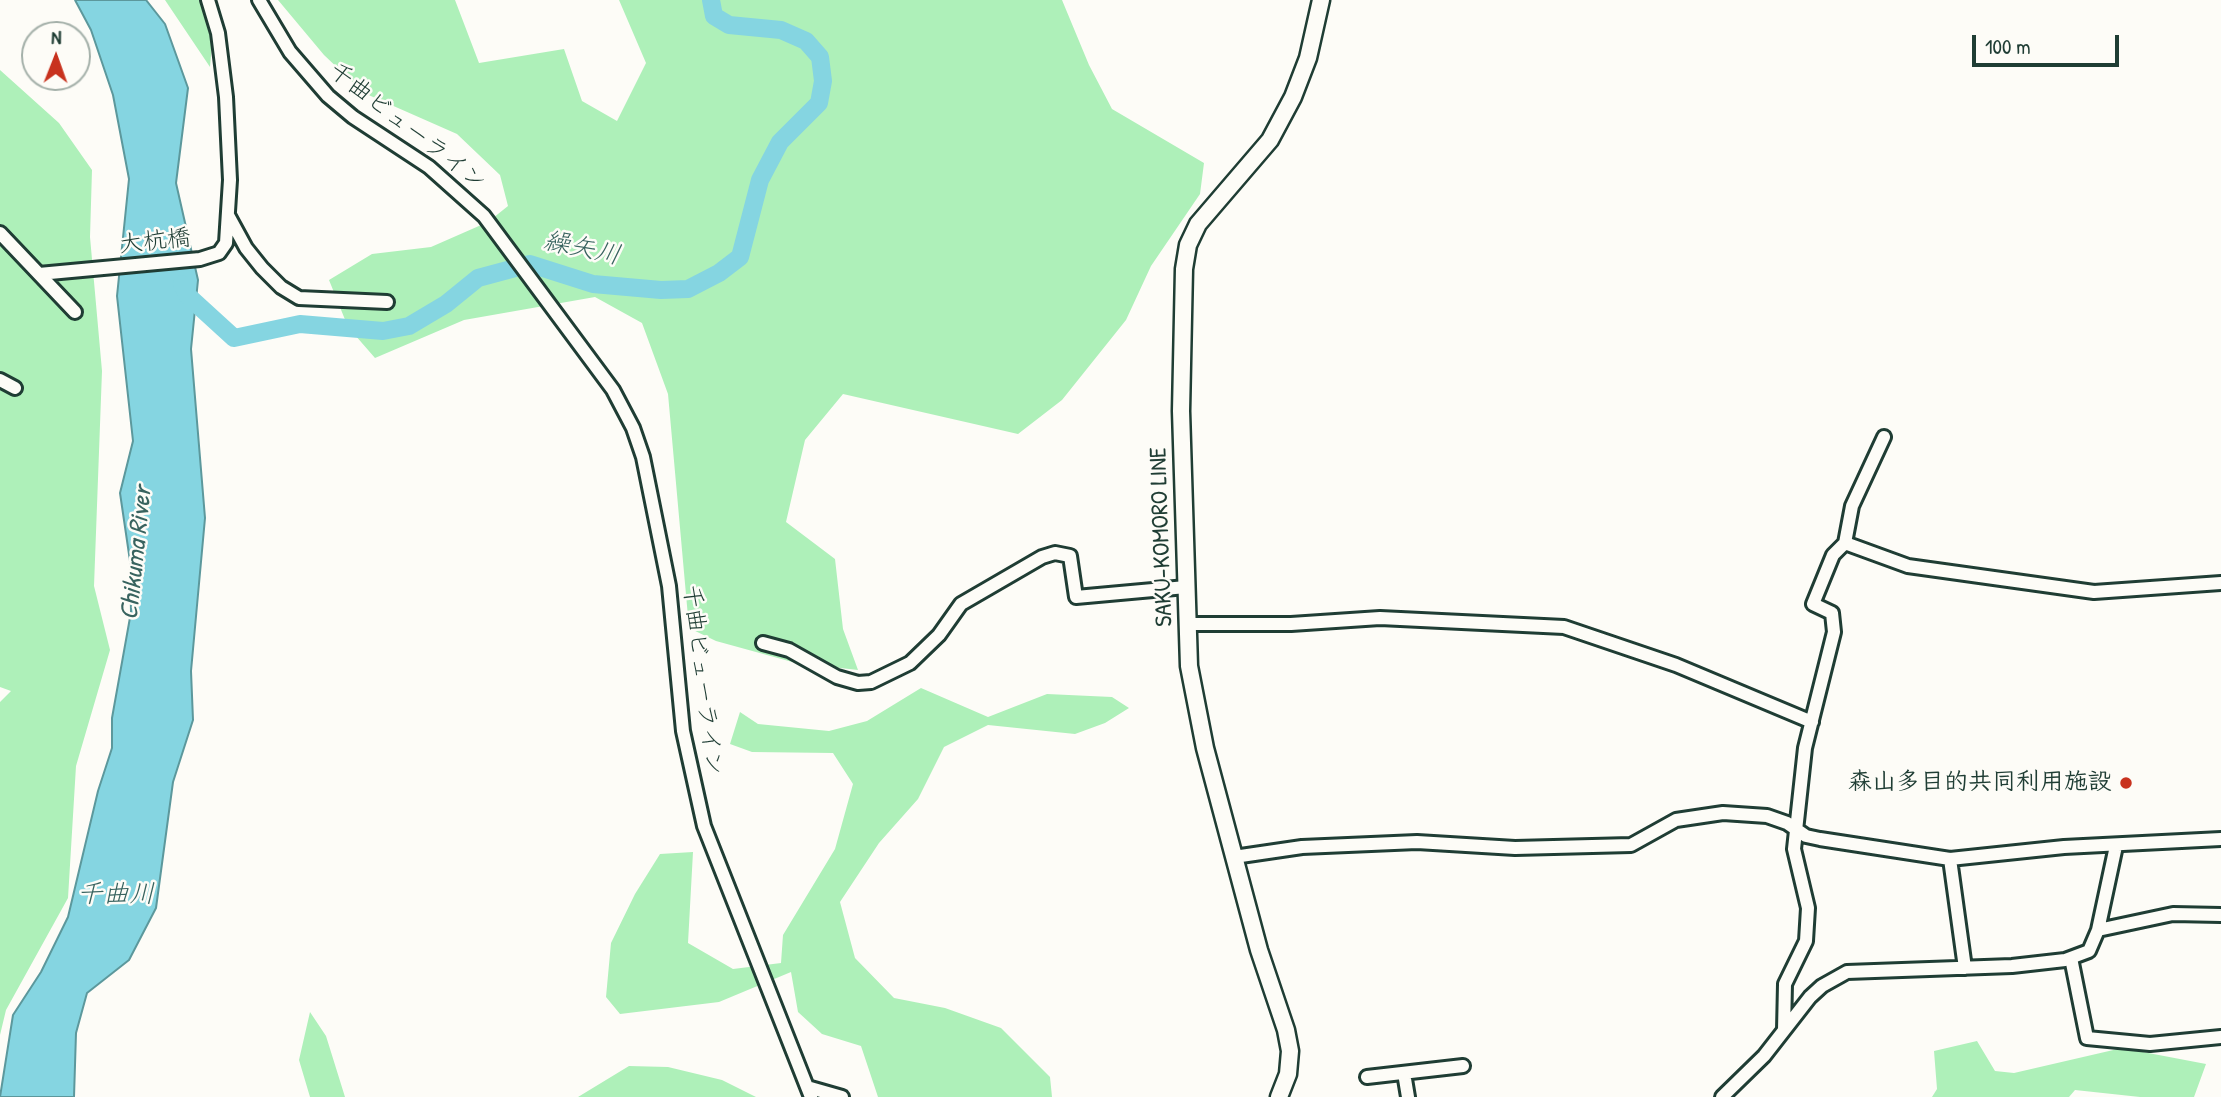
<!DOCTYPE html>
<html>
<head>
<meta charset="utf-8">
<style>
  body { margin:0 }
  #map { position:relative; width:2221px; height:1097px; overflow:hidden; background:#fdfcf7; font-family:"Patrick Hand",sans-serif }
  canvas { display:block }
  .north { position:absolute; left:21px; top:21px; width:70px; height:70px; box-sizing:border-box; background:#fdfcf7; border:2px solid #a4b0a9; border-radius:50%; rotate:1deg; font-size:19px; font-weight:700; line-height:28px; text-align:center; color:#1f3d34 }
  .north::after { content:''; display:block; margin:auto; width:24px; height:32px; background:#c8321e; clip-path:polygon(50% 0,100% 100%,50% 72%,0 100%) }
  .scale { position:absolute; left:1972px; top:35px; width:147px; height:32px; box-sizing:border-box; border:4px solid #1f3d34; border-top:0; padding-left:9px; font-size:21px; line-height:24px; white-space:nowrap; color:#1f3d34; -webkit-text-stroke:5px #fdfcf7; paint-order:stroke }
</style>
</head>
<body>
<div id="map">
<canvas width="2221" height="1097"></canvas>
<div class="north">N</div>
<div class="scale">100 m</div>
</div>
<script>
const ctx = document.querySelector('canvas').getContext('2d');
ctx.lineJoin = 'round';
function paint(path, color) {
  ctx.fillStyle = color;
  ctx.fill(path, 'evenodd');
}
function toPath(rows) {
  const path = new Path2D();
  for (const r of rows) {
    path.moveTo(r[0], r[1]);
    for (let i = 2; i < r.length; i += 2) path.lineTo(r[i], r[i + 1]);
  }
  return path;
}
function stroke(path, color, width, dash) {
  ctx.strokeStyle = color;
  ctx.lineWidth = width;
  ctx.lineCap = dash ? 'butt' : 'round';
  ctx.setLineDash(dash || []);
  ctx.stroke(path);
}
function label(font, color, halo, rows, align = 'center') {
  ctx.font = font + ' "Patrick Hand","Klee One",sans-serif';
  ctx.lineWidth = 5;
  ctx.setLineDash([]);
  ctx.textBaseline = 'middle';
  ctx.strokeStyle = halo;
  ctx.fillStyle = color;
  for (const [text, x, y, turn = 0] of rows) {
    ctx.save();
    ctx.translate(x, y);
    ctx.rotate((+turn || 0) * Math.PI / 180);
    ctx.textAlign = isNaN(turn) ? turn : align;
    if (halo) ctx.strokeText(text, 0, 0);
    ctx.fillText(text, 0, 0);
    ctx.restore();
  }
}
paint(toPath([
  [165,0,216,0,210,67,169,6],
  [278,0,455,0,479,63,564,49,582,101,617,121,646,63,619,0,1062,0,1089,65,1112,109,1204,163,1200,194,1151,266,1126,320,1062,400,1018,434,843,394,805,440,786,522,835,559,843,629,858,670,796,663,716,641,689,628,668,394,642,323,595,297,464,320,375,358,348,327,329,280,372,254,431,247,488,222,508,206,500,175,457,134,364,93,324,55],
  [0,70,59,123,92,170,90,237,102,371,94,586,110,650,76,766,68,898,6,1010,0,1035,0,702,11,691,0,687],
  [921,688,988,717,1047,694,1112,697,1129,708,1105,723,1075,734,988,725,944,747,918,799,879,843,840,902,855,958,894,998,945,1008,1001,1028,1050,1077,1052,1097,878,1097,861,1046,822,1034,798,1012,791,972,719,1002,620,1014,606,997,611,943,635,894,660,854,693,852,688,943,733,969,781,963,783,935,835,849,853,784,833,753,752,752,730,744,740,712,758,724,829,731,867,721],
  [310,1012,326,1036,345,1097,310,1097,299,1060],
  [1977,1041,1995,1071,2014,1073,2122,1048,2206,1064,2194,1097,2140,1097,2075,1090,2069,1097,1932,1097,1937,1089,1934,1051],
  [629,1066,668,1067,722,1080,756,1097,578,1097]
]), '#aef0b9');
const water = toPath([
  [75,0,146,0,165,24,188,88,176,183,198,280,191,349,205,518,191,671,193,720,173,782,156,908,129,960,87,993,76,1033,74,1097,0,1097,13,1015,41,972,68,917,98,791,112,748,112,718,131,612,130,561,120,493,133,441,117,296,129,179,113,95,91,30,75,0]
]);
paint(water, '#85d5e1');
stroke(water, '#5c989c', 2);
stroke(toPath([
  [182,284,188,296,234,338,300,324,383,331,409,326,446,304,478,278,530,264,593,284,661,290,688,289,719,273,740,257,760,180,780,142,819,103,823,81,820,57,806,41,781,30,729,25,714,16,711,0]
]), '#85d5e1', 18);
const minor = toPath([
  [259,0,290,52,328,96,353,117,429,167,484,216,613,390,633,428,643,457,669,586,683,731,704,826,811,1097],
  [228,215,246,248,262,268,281,287,299,298,387,302],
  [0,233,75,312],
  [39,274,200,259,219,253,226,243,230,180,226,97,218,33,208,0],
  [0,380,15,388],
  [1845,543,1908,566,2094,592,2221,583],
  [1187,624,1291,624,1380,618,1564,627,1676,665,1812,722],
  [763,643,789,650,837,677,858,683,871,682,910,663,939,635,961,604,1042,557,1055,553,1070,556,1076,597,1186,587],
  [1234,857,1302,847,1417,842,1515,848,1631,845,1676,820,1723,813,1767,816,1787,823,1806,836,1820,839,1950,859,2064,847,2221,839],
  [1950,859,1965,968],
  [2098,930,2173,914,2221,915],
  [2071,958,2087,1038,2150,1044,2221,1037],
  [1784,1030,1785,984,1806,941,1808,908,1794,849,1805,748,1834,632,1832,613,1813,604,1833,555,1845,543,1852,506,1884,437],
  [1404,1073,1408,1097],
  [1367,1077,1463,1066],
  [807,1087,842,1097],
  [1722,1097,1764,1056,1810,997,1822,986,1847,972,2012,966,2065,960,2089,951,2098,930,2116,846]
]);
const major = toPath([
  [1279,1097,1288,1074,1290,1051,1286,1030,1259,950,1205,748,1189,666,1181,411,1184,269,1188,245,1198,224,1270,140,1293,97,1308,58,1321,0]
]);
stroke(minor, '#1f3d34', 18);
stroke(major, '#1f3d34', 21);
stroke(minor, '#fdfcf7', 12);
stroke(major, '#fdfcf7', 16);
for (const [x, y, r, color] of [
  [2126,783,7,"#c8321e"]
]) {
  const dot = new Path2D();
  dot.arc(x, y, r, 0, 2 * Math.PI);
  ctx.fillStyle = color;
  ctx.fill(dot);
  stroke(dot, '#fdfcf7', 2.5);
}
label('24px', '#1f3d34', '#fdfcf7', [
  ["千曲ビューライン",407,127,38],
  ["大杭橋",155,242,-6],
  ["SAKU-KOMORO LINE",1162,537,-92],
  ["千曲ビューライン",702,680,83]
]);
label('bold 24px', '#1f3d34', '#fdfcf7', [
  ["森山多目的共同利用施設",2112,783]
], 'right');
label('italic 26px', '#38635f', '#fdfcf7', [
  ["繰矢川",582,249,12],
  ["Chikuma River",137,553,-84],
  ["千曲川",116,895]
]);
</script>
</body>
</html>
